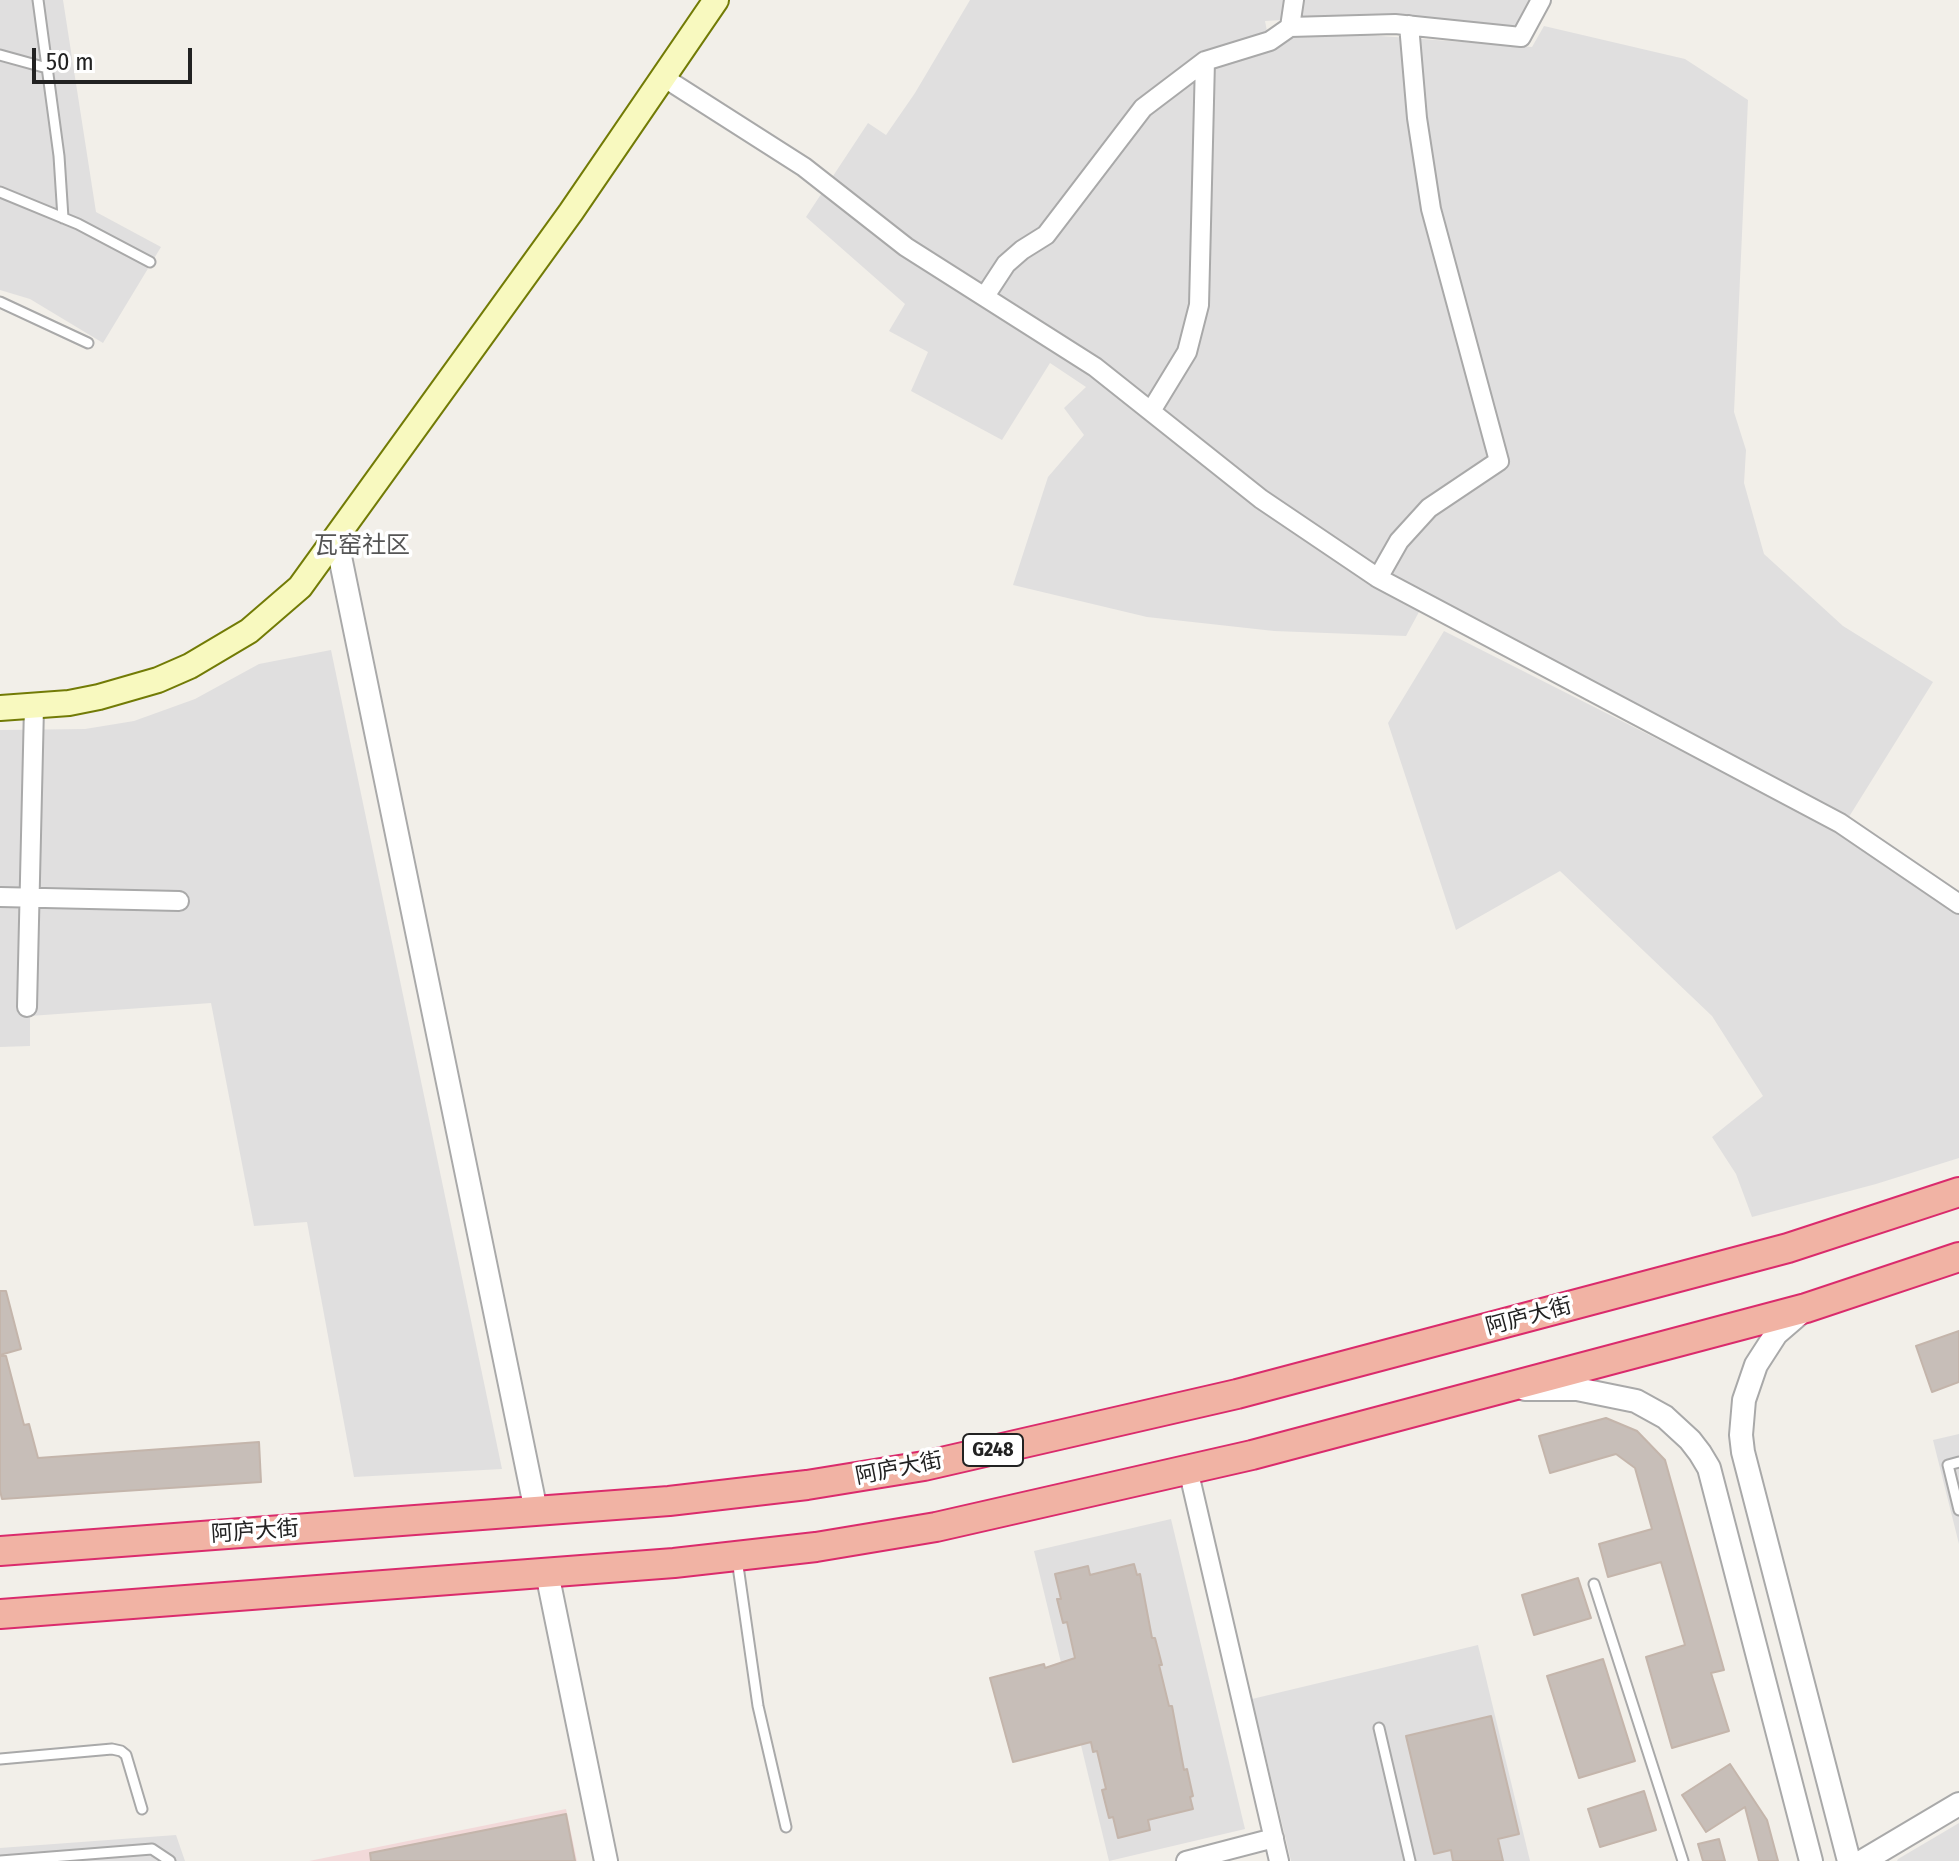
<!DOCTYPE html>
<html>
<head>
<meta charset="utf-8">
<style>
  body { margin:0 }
  #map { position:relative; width:1959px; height:1861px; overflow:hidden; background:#f2efe9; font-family:"Fira Sans Condensed",sans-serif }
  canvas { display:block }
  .scale { position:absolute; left:32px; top:48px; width:160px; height:36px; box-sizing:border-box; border:4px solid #222; border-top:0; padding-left:10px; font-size:24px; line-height:28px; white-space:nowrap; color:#222; -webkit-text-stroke:6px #fff; paint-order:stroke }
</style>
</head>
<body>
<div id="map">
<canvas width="1959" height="1861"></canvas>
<div class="scale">50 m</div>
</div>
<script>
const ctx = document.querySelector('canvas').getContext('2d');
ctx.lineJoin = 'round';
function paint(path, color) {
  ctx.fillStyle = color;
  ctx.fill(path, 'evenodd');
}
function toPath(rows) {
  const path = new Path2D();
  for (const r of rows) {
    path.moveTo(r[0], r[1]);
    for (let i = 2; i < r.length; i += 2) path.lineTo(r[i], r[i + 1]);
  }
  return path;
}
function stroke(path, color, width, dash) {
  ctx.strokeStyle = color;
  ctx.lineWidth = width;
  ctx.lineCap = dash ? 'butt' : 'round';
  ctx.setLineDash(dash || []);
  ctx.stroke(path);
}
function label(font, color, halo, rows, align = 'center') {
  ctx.font = font + ' "Fira Sans Condensed","Noto Sans SC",sans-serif';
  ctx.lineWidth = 7;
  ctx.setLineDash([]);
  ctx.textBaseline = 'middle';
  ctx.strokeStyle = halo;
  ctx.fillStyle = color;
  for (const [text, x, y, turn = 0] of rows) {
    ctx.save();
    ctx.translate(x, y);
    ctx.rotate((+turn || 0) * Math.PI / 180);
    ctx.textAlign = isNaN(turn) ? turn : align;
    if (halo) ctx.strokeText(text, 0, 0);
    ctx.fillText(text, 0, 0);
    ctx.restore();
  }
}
paint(toPath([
  [0,0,63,0,96,212,161,247,103,343,30,299,0,290],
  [970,0,1532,0,1516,31,1370,15,1265,21,1267,31,1284,36,1367,35,1532,47,1544,26,1685,59,1748,100,1734,412,1746,450,1744,483,1764,554,1843,626,1933,682,1847,820,1426,599,1406,636,1274,631,1147,617,1013,585,1048,477,1084,435,1064,408,1086,387,1050,363,1002,440,911,391,928,352,889,331,905,304,806,217,868,123,886,135,915,93],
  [1444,631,1835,829,1921,882,1959,915,1959,1158,1876,1184,1752,1217,1736,1174,1712,1137,1763,1096,1712,1016,1560,871,1456,930,1388,723],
  [331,650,502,1469,354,1477,307,1222,254,1226,211,1003,30,1016,30,1046,0,1047,0,730,85,729,134,721,195,699,259,664],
  [1959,1434,1959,1544,1933,1440],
  [1171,1519,1245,1829,1109,1861,1034,1551],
  [1478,1645,1530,1861,1291,1861,1252,1699],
  [1959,1823,1959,1861,1897,1861,1898,1859],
  [176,1835,185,1861,0,1861,0,1848]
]), '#e0dfdf');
paint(toPath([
  [566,1809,577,1861,309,1861]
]), '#f2d9d9');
const building = toPath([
  [0,1291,6,1291,21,1349,0,1355,0,1291],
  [1959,1331,1959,1382,1932,1392,1916,1346,1959,1331],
  [0,1356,6,1356,24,1425,29,1424,38,1458,259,1442,261,1482,2,1499,0,1491,0,1356],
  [1606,1418,1637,1431,1665,1460,1724,1670,1711,1673,1729,1731,1672,1748,1646,1657,1685,1645,1661,1562,1608,1577,1599,1544,1652,1529,1635,1468,1616,1454,1550,1473,1539,1436,1606,1418],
  [1134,1564,1137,1575,1140,1574,1152,1638,1155,1638,1162,1665,1159,1665,1169,1706,1172,1706,1184,1770,1187,1769,1193,1796,1190,1797,1193,1809,1148,1820,1150,1830,1118,1838,1113,1817,1109,1818,1102,1790,1106,1789,1097,1751,1093,1752,1091,1742,1013,1762,990,1678,1044,1664,1045,1668,1075,1658,1067,1622,1063,1623,1057,1599,1061,1599,1055,1574,1088,1566,1090,1575,1134,1564],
  [1578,1578,1591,1618,1534,1635,1522,1595,1578,1578],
  [1603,1659,1635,1761,1579,1778,1547,1676,1603,1659],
  [1491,1716,1519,1834,1498,1839,1503,1861,1453,1861,1451,1850,1434,1854,1406,1736,1491,1716],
  [1730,1764,1767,1820,1778,1861,1759,1861,1745,1807,1706,1832,1682,1795,1730,1764],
  [1644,1791,1656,1830,1600,1847,1588,1809,1644,1791],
  [566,1814,575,1861,371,1861,370,1853,566,1814],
  [1719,1839,1725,1861,1703,1861,1698,1844,1719,1839]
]);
paint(building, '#c7beb8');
stroke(building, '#c4b5ab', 2);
const service = toPath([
  [38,0,59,156,63,218],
  [0,55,47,68],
  [0,192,78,224,150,262],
  [0,302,88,343],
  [1959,1462,1948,1465,1959,1510],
  [737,1559,758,1706,786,1827],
  [1594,1584,1683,1861],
  [1379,1728,1410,1861],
  [0,1759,112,1749,121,1751,126,1755,142,1809],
  [0,1861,152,1849,170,1861]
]);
const minor = toPath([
  [1290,27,1395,24,1521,37,1541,0],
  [663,77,804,167,906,247,1095,367,1261,499,1378,578,1840,823,1959,904],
  [985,296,1006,264,1022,250,1046,235,1143,108,1205,61,1270,41,1290,27,1294,0],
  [1151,411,1187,352,1199,305,1205,61],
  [1378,578,1399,541,1429,508,1499,461,1431,209,1417,118,1409,25],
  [0,897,179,901],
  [27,1007,34,707],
  [1188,1469,1279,1861],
  [1186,1861,1274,1838]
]);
const tertiary = toPath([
  [336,537,536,1511],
  [1805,1309,1776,1334,1756,1365,1744,1400,1741,1435,1743,1452,1849,1861],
  [1525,1389,1577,1389,1636,1401,1665,1417,1690,1440,1700,1453,1709,1468,1811,1861],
  [547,1573,606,1861],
  [1863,1861,1959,1804]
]);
const secondary = toPath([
  [0,708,69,703,99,697,158,680,190,666,249,631,300,587,571,212,716,0]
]);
const trunk = toPath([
  [0,1551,669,1501,807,1485,924,1466,1237,1394,1788,1248,1959,1192],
  [0,1614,674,1563,816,1547,936,1527,1252,1455,1806,1308,1959,1257]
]);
stroke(service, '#a9a9a9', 13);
stroke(minor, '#a9a9a9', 22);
stroke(tertiary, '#a9a9a9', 26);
stroke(secondary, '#727b06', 28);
stroke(trunk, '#da2b6c', 32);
stroke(service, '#fff', 9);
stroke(minor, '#fff', 18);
stroke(tertiary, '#fff', 22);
stroke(secondary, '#f8f9bf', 24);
stroke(trunk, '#f1b3a4', 28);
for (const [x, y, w] of [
  [993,1450,60]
]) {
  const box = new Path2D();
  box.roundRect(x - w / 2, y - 16, w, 32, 6);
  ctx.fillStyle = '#fff';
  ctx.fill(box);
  stroke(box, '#222', 2);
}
label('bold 20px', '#222', null, [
  ["G248",993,1450]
]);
label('22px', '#222', '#fff', [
  ["阿庐大街",1529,1317,-15],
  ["阿庐大街",899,1469,-11],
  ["阿庐大街",255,1532,-4]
]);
label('24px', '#555', '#fff', [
  ["瓦窑社区",362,546]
]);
</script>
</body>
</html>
